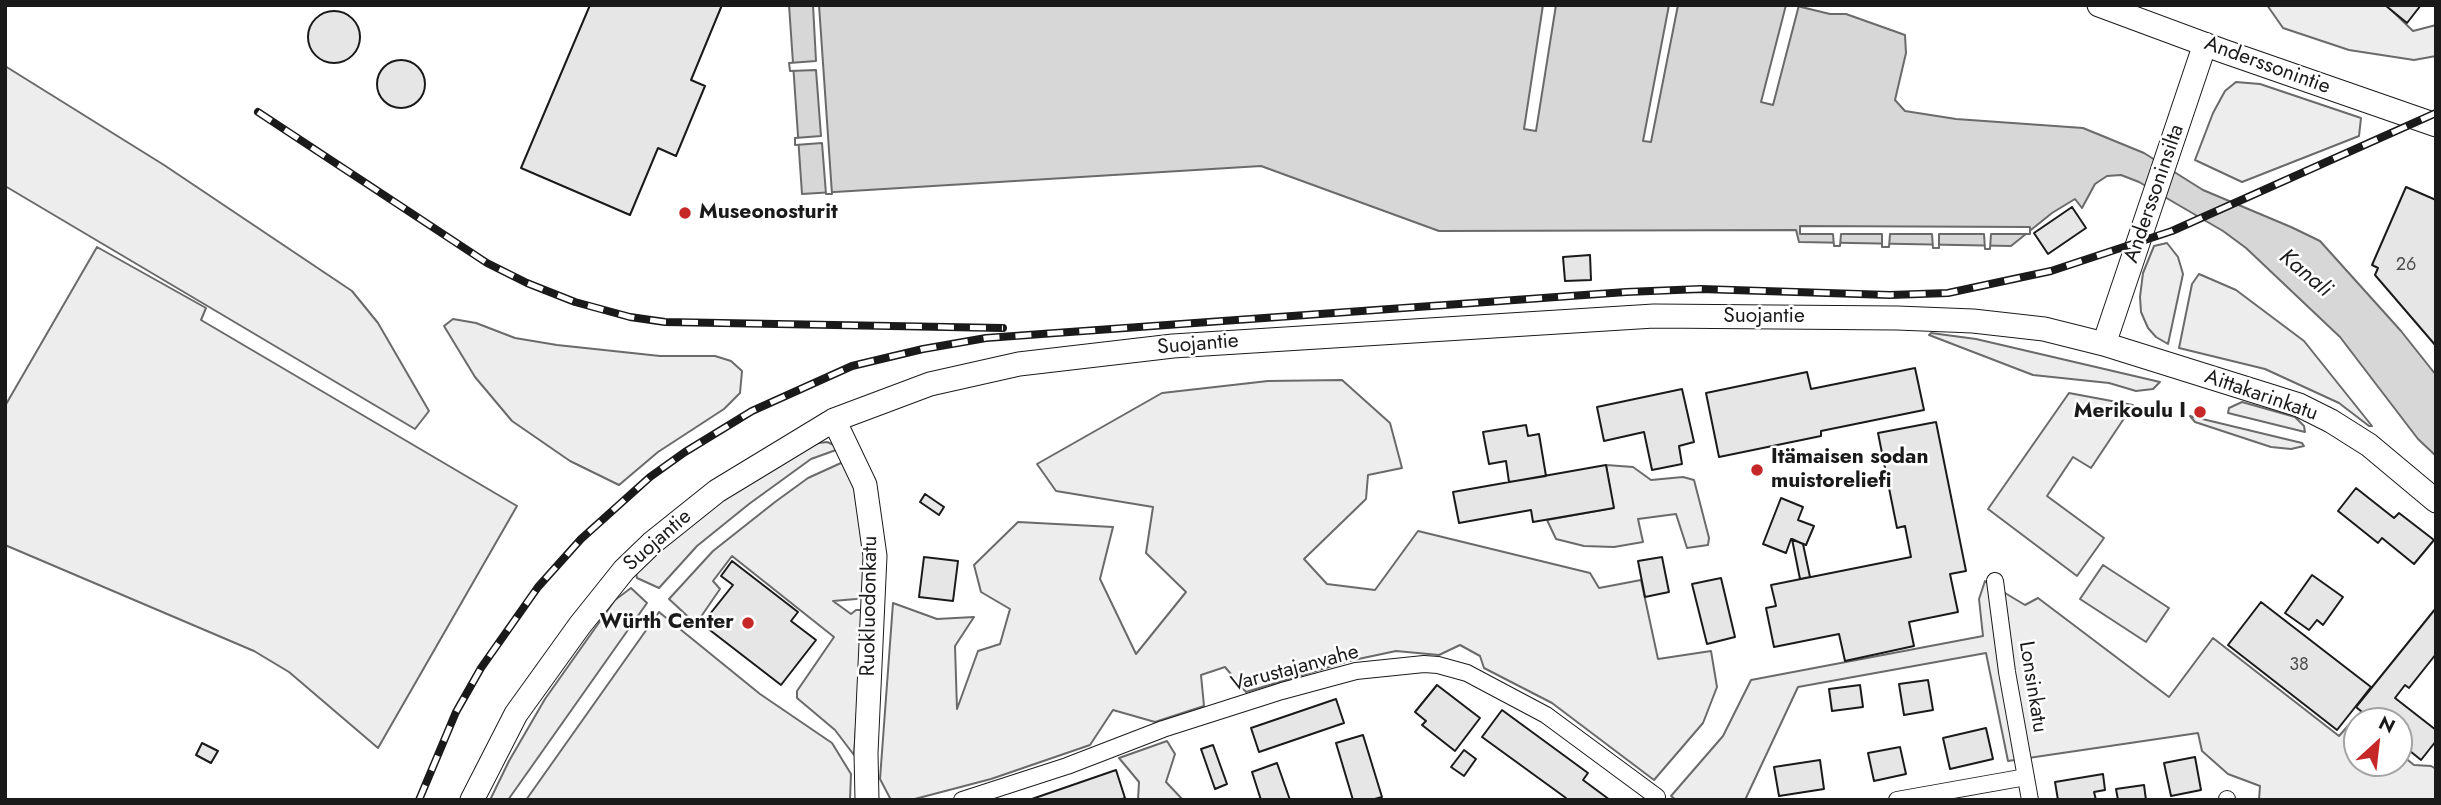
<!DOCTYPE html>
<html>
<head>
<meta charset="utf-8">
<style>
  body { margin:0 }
  #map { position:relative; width:2441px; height:805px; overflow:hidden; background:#fff; font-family:Jost,sans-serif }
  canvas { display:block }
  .frame { position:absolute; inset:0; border:7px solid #1a1a1a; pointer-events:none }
  .north { position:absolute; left:2343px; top:707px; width:70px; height:70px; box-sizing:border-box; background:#fff; border:2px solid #a3a3a3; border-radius:50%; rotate:27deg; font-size:19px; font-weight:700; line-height:28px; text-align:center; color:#1a1a1a }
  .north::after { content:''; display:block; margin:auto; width:24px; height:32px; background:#c62828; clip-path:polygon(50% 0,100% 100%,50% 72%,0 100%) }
</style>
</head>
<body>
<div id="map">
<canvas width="2441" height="805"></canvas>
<div class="frame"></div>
<div class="north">N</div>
</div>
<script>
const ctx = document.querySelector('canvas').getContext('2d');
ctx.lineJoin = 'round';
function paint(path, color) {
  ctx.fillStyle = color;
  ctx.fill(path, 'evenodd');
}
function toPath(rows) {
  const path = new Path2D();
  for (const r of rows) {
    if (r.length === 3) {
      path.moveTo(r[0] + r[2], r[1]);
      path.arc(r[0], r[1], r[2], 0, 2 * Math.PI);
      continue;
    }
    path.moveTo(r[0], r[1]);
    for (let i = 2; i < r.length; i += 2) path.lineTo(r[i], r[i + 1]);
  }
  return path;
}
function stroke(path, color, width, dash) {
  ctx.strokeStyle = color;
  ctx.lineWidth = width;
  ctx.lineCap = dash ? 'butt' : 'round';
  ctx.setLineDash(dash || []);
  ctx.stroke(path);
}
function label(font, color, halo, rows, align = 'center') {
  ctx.font = font + ' Jost,sans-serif';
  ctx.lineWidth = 5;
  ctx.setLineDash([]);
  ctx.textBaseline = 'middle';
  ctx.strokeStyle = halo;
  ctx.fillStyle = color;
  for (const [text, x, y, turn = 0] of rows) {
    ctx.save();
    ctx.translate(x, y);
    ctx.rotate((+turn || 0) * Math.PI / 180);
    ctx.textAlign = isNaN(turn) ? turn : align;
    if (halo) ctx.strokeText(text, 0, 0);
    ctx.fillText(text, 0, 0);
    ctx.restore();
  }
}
const built = toPath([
  [2267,5,2386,5,2413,31,2436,25,2436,56,2414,60,2349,50,2283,28,2267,5],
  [5,66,164,165,352,291,378,323,429,411,415,429,5,186,5,66],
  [2236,82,2260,84,2361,118,2359,136,2242,182,2195,160,2213,113,2225,91,2236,82],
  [2167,243,2178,257,2183,274,2168,344,2156,337,2148,328,2141,312,2140,297,2143,273,2154,246,2167,243],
  [97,247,206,308,201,320,517,506,378,748,289,672,254,651,5,545,5,406,97,247],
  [2199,274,2236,290,2304,341,2372,426,2369,426,2339,403,2265,369,2179,348,2192,284,2199,274],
  [453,319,476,323,515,338,557,345,660,356,715,356,731,361,742,371,740,393,724,409,658,452,619,485,570,461,512,421,475,377,444,326,453,319],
  [1931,333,1976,339,2160,382,2153,389,2136,391,2109,383,2033,375,1929,335,1931,333],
  [1342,380,1390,423,1402,468,1368,475,1366,499,1304,559,1327,584,1375,590,1418,531,1590,573,1599,588,1641,580,1658,659,1711,651,1717,687,1703,723,1654,780,1552,703,1484,668,1480,656,1460,645,1439,655,1396,651,1349,661,1246,692,1225,667,1201,675,1204,706,1155,722,1113,710,1090,745,991,779,911,800,891,800,880,779,893,603,937,619,974,617,955,646,957,709,978,651,1000,644,1010,609,981,592,974,565,1018,522,1113,527,1100,579,1136,654,1186,592,1146,553,1153,507,1056,491,1037,464,1162,393,1268,381,1342,380],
  [2069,393,2133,405,2091,468,2073,457,2047,496,2104,538,2077,576,1988,509,2069,393],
  [2242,402,2295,417,2304,426,2305,432,2228,413,2229,408,2242,402],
  [2190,416,2302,443,2304,446,2291,449,2271,447,2195,422,2190,416],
  [827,442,834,445,836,450,811,459,749,504,697,546,659,588,637,578,636,573,707,508,811,444,827,442],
  [841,463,847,464,871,532,864,595,856,599,833,601,851,614,856,610,861,610,864,613,854,755,835,730,797,698,797,691,834,637,732,556,713,581,720,589,696,624,669,599,713,551,775,502,808,478,841,463],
  [1606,465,1633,467,1651,480,1683,477,1694,480,1709,538,1708,545,1687,548,1676,514,1638,519,1643,542,1614,547,1584,546,1556,539,1547,520,1613,508,1606,465],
  [2103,565,2169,608,2146,642,2080,599,2103,565],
  [1985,581,2025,605,2038,598,2169,697,2213,638,2339,736,2355,718,2358,721,2357,763,2399,763,2399,753,2414,765,2431,766,2436,769,2436,800,2259,800,2260,786,2228,774,2202,751,2198,733,2008,761,1986,653,1798,687,1745,800,1676,800,1671,796,1723,736,1751,680,1983,636,1979,599,1985,581],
  [631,588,647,603,508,800,490,800,509,761,545,699,615,600,631,588],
  [659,612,760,694,832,743,851,774,850,800,526,800,659,612],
  [1167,741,1175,754,1166,782,1183,800,1138,800,1139,782,1119,758,1167,741]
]);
paint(built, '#ededed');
stroke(built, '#6a6a6a', 2);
const water = toPath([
  [789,5,1793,5,1830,14,1846,14,1905,35,1906,53,1895,100,1905,111,1956,119,2083,128,2144,153,2203,190,2291,227,2320,241,2401,331,2436,375,2436,456,2418,439,2340,337,2246,248,2223,231,2139,182,2121,175,2107,176,2095,184,2082,208,2075,199,2052,213,2011,246,1799,242,1796,230,1439,231,1261,166,802,194,789,5]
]);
paint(water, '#d7d7d7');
stroke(water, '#6a6a6a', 2);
const pier = toPath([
  [813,5,819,5,832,194,826,194,822,143,795,145,795,138,821,136,816,70,790,71,789,63,816,61,813,5],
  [1543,5,1556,5,1536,131,1524,129,1543,5],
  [1669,5,1678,5,1651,142,1643,141,1669,5],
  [1786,5,1799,5,1773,105,1761,102,1786,5],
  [1800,226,2030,227,2030,234,1991,234,1990,249,1985,249,1984,234,1939,234,1939,248,1933,248,1932,234,1890,234,1889,247,1882,247,1882,234,1841,234,1840,246,1834,246,1833,234,1800,234,1800,226]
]);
paint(pier, '#fff');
stroke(pier, '#6a6a6a', 2);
const building = toPath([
  [590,5,722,5,691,80,705,86,676,156,658,148,630,215,521,168,590,5],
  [2385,5,2421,5,2407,23,2385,5],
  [334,37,26],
  [401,84,24],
  [2406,187,2436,200,2436,346,2375,275,2378,268,2372,265,2406,187],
  [2072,207,2086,228,2048,254,2034,233,2072,207],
  [1590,255,1591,280,1565,281,1563,257,1590,255],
  [1915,368,1924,410,1821,431,1821,436,1719,457,1706,393,1807,372,1811,389,1915,368],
  [1682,389,1694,442,1679,446,1682,464,1652,470,1644,432,1604,441,1597,407,1682,389],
  [1936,422,1966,571,1950,574,1958,612,1909,622,1914,646,1845,661,1839,634,1774,647,1766,608,1776,606,1771,585,1911,557,1905,526,1897,528,1878,433,1936,422],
  [1526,425,1528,436,1539,434,1546,476,1509,482,1506,461,1489,464,1483,432,1526,425],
  [1606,465,1614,508,1533,522,1531,510,1459,523,1453,492,1606,465],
  [2356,488,2394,518,2399,513,2434,540,2414,564,2382,538,2378,543,2338,511,2356,488],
  [925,494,944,507,939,515,920,502,925,494],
  [1781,498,1803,507,1798,520,1814,526,1806,545,1791,539,1786,553,1763,544,1781,498],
  [1792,539,1803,544,1810,577,1800,579,1792,539],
  [924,557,958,561,953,601,919,597,924,557],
  [1662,557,1669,592,1645,597,1638,561,1662,557],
  [732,561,798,612,791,621,816,640,781,685,702,624,733,585,721,576,732,561],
  [2312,575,2343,597,2323,625,2317,620,2309,630,2285,613,2312,575],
  [1721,578,1735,637,1707,644,1692,584,1721,578],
  [2261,602,2371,687,2337,730,2228,645,2261,602],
  [2436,608,2436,654,2409,688,2405,685,2395,698,2436,730,2436,741,2421,760,2399,742,2399,721,2373,721,2356,707,2436,608],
  [1928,680,1933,710,1904,715,1899,684,1928,680],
  [1437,685,1480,718,1455,751,1422,725,1426,721,1415,712,1437,685],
  [1860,685,1863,707,1832,711,1829,689,1860,685],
  [1336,699,1344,723,1259,752,1251,728,1336,699],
  [1502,710,1588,773,1583,780,1610,800,1565,800,1566,798,1482,737,1502,710],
  [1986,728,1993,759,1950,769,1943,738,1986,728],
  [1363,735,1382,797,1371,800,1353,800,1336,743,1363,735],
  [202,743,218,751,211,763,196,755,202,743],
  [1213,745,1227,784,1215,789,1201,749,1213,745],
  [1900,747,1906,774,1874,781,1868,753,1900,747],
  [1464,750,1476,759,1464,776,1451,767,1464,750],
  [2195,757,2201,790,2171,796,2164,763,2195,757],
  [1820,760,1824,789,1779,796,1774,767,1820,760],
  [1277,763,1290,800,1261,800,1252,772,1277,763],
  [1116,770,1125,798,1120,800,1029,800,1116,770],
  [2103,774,2105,790,2094,792,2096,800,2058,800,2055,782,2103,774],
  [2144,785,2146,800,2118,800,2116,789,2144,785]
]);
paint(building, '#e6e6e6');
stroke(building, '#1a1a1a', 2);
const street = toPath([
  [1995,581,2007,672,2030,800],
  [2227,799,2227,800],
  [962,800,1067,766,1163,729,1282,691,1356,671,1424,664,1438,665,1467,673,1546,715,1657,797],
  [1897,800,2026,777]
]);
const secondary = toPath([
  [2099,5,2223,51,2436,125],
  [2104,344,2205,44],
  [834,420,865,485,875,556,866,753,867,800],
  [472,800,516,714,580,625,624,570,652,543,717,491,834,420,930,384,1019,364,1173,346,1654,316,1897,318,1973,321,2044,329,2104,344,2299,405,2331,421,2369,445,2436,501]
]);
stroke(street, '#1a1a1a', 18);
stroke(secondary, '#1a1a1a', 25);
stroke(street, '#fff', 16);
stroke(secondary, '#fff', 23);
const rail = toPath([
  [258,112,487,263,527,283,575,302,630,317,665,322,1003,328],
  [419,800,456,712,481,668,538,587,581,539,650,477,685,452,752,411,852,366,923,349,986,338,1626,292,1701,289,1890,295,1948,293,2051,271,2172,231,2436,113]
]);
stroke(rail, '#1a1a1a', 8);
stroke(rail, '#fff', 5, [16]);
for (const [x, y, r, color] of [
  [685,213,7,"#c62828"],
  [2200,412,7,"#c62828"],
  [1757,470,7,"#c62828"],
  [748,623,7,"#c62828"]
]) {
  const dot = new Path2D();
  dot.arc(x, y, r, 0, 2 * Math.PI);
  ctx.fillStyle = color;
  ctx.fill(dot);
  stroke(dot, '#fff', 2.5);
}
label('18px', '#4d4d4d', null, [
  ["26",2406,266],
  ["38",2299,666]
]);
label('21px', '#1a1a1a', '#fff', [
  ["Anderssonintie",2267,66,20],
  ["Anderssoninsilta",2155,194,-71],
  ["Suojantie",1764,317],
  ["Suojantie",1198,345,-5],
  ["Aittakarinkatu",2261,396,19],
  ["Suojantie",658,541,-41],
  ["Ruokluodonkatu",870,606,-89],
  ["Varustajanvahe",1295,669,-15],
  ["Lonsinkatu",2032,687,81]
]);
label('bold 21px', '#1a1a1a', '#fff', [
  ["Museonosturit",699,213],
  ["Merikoulu I",2186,412,"right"],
  ["Itämaisen sodan",1771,458],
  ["muistoreliefi",1771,482],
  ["Würth Center",734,623,"right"]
], 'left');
label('italic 23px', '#1a1a1a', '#fff', [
  ["Kanali",2305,274,40]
]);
</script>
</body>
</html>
